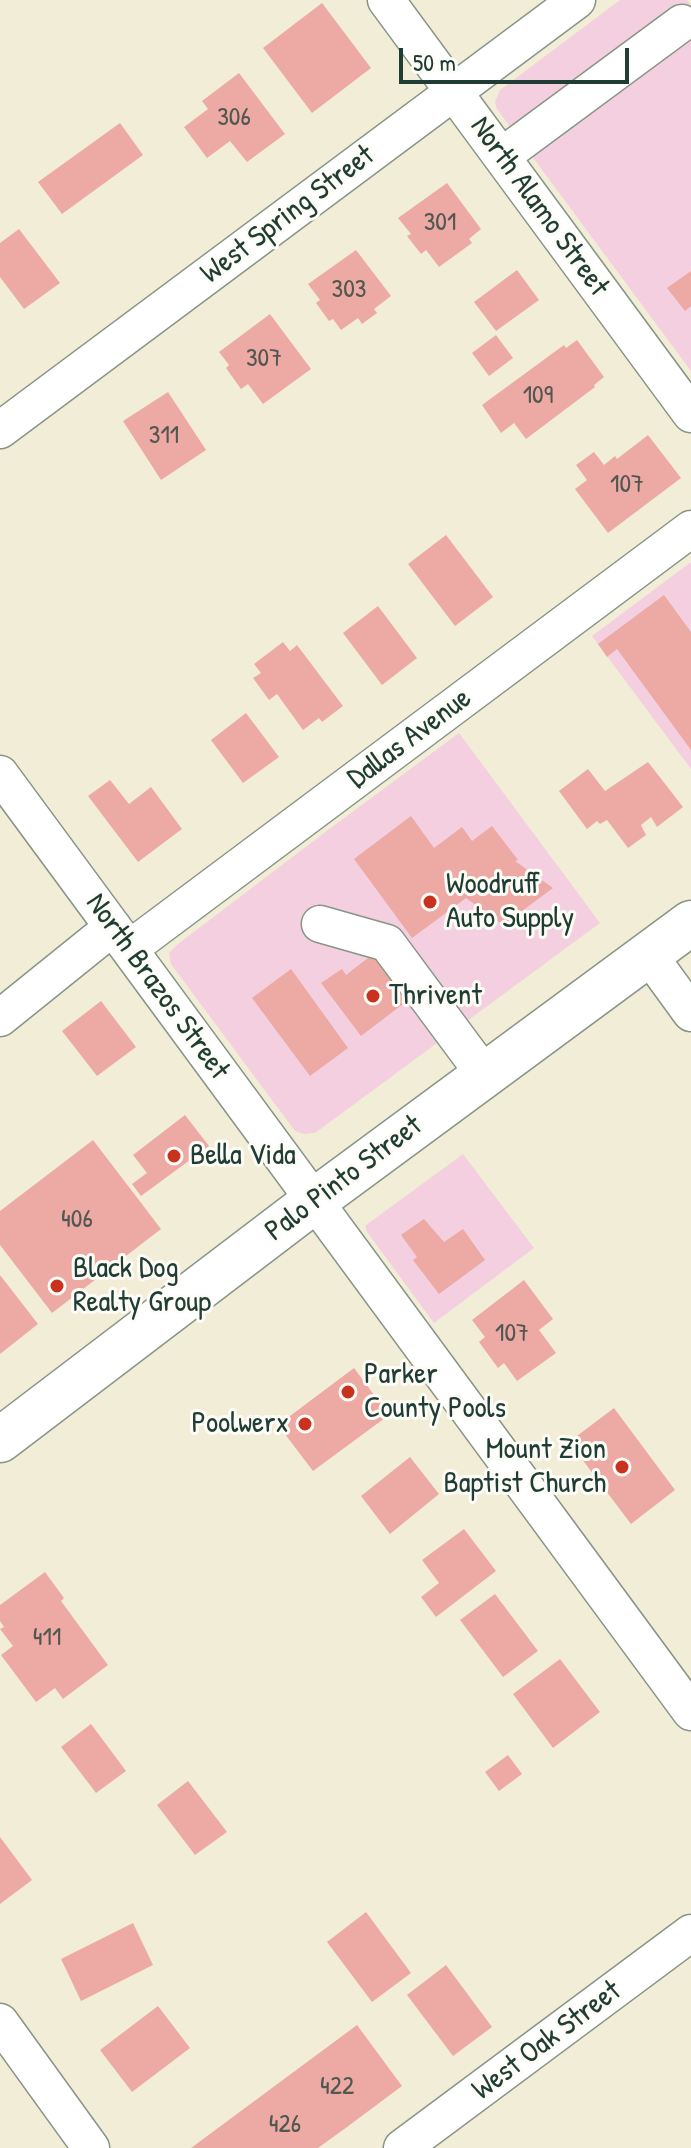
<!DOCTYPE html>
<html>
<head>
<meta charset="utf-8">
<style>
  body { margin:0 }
  #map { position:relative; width:691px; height:2148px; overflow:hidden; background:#f2edd7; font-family:"Patrick Hand",sans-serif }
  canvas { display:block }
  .scale { position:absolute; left:399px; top:48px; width:230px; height:36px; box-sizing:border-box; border:4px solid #1f3d34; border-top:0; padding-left:10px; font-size:24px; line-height:28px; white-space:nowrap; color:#1f3d34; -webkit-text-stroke:6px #fdfcf7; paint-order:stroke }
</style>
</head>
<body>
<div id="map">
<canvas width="691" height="2148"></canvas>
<div class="scale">50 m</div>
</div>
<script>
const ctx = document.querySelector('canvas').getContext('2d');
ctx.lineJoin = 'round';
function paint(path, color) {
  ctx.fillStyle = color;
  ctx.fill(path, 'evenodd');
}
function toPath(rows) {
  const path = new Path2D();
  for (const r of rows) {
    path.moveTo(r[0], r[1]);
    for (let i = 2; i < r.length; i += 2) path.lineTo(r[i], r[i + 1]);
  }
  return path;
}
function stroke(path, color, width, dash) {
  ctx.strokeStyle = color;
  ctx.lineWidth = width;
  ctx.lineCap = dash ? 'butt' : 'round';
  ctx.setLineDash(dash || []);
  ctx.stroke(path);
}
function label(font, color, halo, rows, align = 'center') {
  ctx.font = font + ' "Patrick Hand",sans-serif';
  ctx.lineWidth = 6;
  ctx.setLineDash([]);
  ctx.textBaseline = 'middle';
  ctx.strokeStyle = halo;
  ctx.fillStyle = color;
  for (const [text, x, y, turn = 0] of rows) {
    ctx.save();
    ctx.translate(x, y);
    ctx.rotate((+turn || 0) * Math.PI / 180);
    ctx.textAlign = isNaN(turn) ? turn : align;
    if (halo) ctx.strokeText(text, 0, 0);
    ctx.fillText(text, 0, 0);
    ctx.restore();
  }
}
paint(toPath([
  [620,0,687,0,691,5,691,371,497,109,495,102,500,90],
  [691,562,691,769,592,636],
  [459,733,600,923,315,1133,304,1134,295,1131,171,964,169,953,178,944,328,830],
  [463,1154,534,1248,434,1323,367,1232,365,1226]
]), '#f3cfdf');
paint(toPath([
  [322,3,371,68,312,113,263,48],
  [239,73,285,134,247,162,230,141,207,158,184,127,208,109,202,101],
  [120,123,143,155,62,214,38,182],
  [447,183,481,229,469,239,472,243,439,267,426,250,421,254,407,236,411,234,398,218],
  [19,229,60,283,24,309,0,277,0,243],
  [356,250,391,296,374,309,377,313,362,324,358,318,341,330,333,319,329,321,316,303,320,300,308,284],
  [517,270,539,300,496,331,474,302],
  [691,271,691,306,685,311,667,288],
  [270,314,311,369,263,404,248,384,241,389,226,368,229,365,219,352],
  [496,335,513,358,489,376,472,353],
  [577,340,604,377,594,385,595,387,526,439,514,423,501,433,482,405,564,345,566,348],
  [168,392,206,450,161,480,123,421],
  [648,435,681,478,608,533,575,489,587,480,576,465,594,452,604,465,615,456,617,459],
  [446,535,493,597,455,626,408,564],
  [664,595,691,632,691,750,617,649,607,657,598,644],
  [378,606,417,658,382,685,343,633],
  [283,642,290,651,297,645,343,706,322,722,319,718,303,730,277,694,269,700,253,678,261,673,254,664],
  [246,713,279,757,243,783,211,740],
  [648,762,683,807,657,827,651,817,641,825,646,835,628,848,607,820,600,824,597,821,587,829,559,791,588,769,605,791],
  [110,780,129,804,151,787,182,829,138,862,88,796],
  [411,816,434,848,462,827,472,841,492,826,518,860,515,861,553,888,503,925,466,898,412,938,354,859],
  [381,948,412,993,401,1002,403,1004,361,1036,321,983,342,969,346,975],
  [291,969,348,1048,310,1076,252,998],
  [101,1001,136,1047,97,1076,62,1031],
  [185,1115,209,1146,141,1196,132,1184,147,1173,133,1155],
  [93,1140,161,1229,52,1313,0,1245,0,1211],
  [424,1219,444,1242,463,1229,485,1260,439,1294,413,1260,417,1257,401,1235],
  [0,1275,38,1324,0,1354],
  [524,1280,553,1319,539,1330,556,1353,517,1381,504,1363,498,1368,479,1342,485,1337,472,1320],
  [354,1368,389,1415,313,1471,278,1425],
  [614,1408,675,1490,631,1524,569,1442],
  [410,1457,439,1494,390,1534,361,1496],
  [464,1529,496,1571,436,1617,421,1597,439,1583,422,1560],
  [45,1572,64,1598,61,1601,108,1665,63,1699,55,1688,36,1702,1,1655,13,1646,0,1629,4,1627,0,1621,0,1605],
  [495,1594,538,1651,503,1677,460,1620],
  [560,1659,600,1712,553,1748,513,1694],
  [91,1724,126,1771,96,1793,61,1747],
  [508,1755,522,1774,499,1791,485,1772],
  [188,1781,227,1832,195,1855,157,1805],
  [0,1837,32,1880,0,1904],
  [366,1912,411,1973,372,2002,327,1942],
  [133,1923,153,1965,81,2001,61,1959],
  [446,1965,492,2027,453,2056,407,1995],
  [158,2006,190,2048,132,2092,100,2050],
  [357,2025,402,2086,347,2127,318,2148,191,2148]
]), '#edaaa5');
const minor = toPath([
  [386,0,691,414],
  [502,156,682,23],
  [0,430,577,0],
  [0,774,691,1712],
  [320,924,387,943,484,1074],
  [129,949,691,529],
  [648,954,691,1013],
  [0,1018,113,927],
  [0,2022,91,2148],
  [402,2148,691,1933]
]);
const major = toPath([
  [0,1440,314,1201,691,923]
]);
stroke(minor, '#889586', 39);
stroke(major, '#889586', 47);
stroke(minor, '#fff', 36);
stroke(major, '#fff', 44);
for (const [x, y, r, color] of [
  [430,902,8,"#c8321e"],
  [373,996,8,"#c8321e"],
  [174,1156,8,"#c8321e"],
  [57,1286,8,"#c8321e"],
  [348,1392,8,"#c8321e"],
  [305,1424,8,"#c8321e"],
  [622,1467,8,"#c8321e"]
]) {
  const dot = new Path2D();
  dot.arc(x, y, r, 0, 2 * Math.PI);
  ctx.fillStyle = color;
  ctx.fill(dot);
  stroke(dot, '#fdfcf7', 3);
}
label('26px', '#525850', null, [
  ["306",234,118],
  ["301",440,223],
  ["303",349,290],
  ["307",264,359],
  ["109",538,396],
  ["311",164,436],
  ["107",627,485],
  ["406",77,1220],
  ["107",512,1334],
  ["411",47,1638],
  ["422",337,2087],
  ["426",285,2125]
]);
label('30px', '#1f3d34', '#fdfcf7', [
  ["North Alamo Street",539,207,54],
  ["West Spring Street",288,215,-37],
  ["Dallas Avenue",410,739,-37],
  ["North Brazos Street",157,987,54],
  ["Palo Pinto Street",344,1179,-37],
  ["West Oak Street",547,2041,-37]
]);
label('30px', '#1f3d34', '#fdfcf7', [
  ["Woodruff",446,885],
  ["Auto Supply",446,919],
  ["Thrivent",389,996],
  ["Bella Vida",190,1156],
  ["Black Dog",73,1269],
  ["Realty Group",73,1303],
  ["Parker",364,1375],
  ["County Pools",364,1409],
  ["Poolwerx",289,1424,"right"],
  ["Mount Zion",606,1450,"right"],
  ["Baptist Church",606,1484,"right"]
], 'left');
</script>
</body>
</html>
